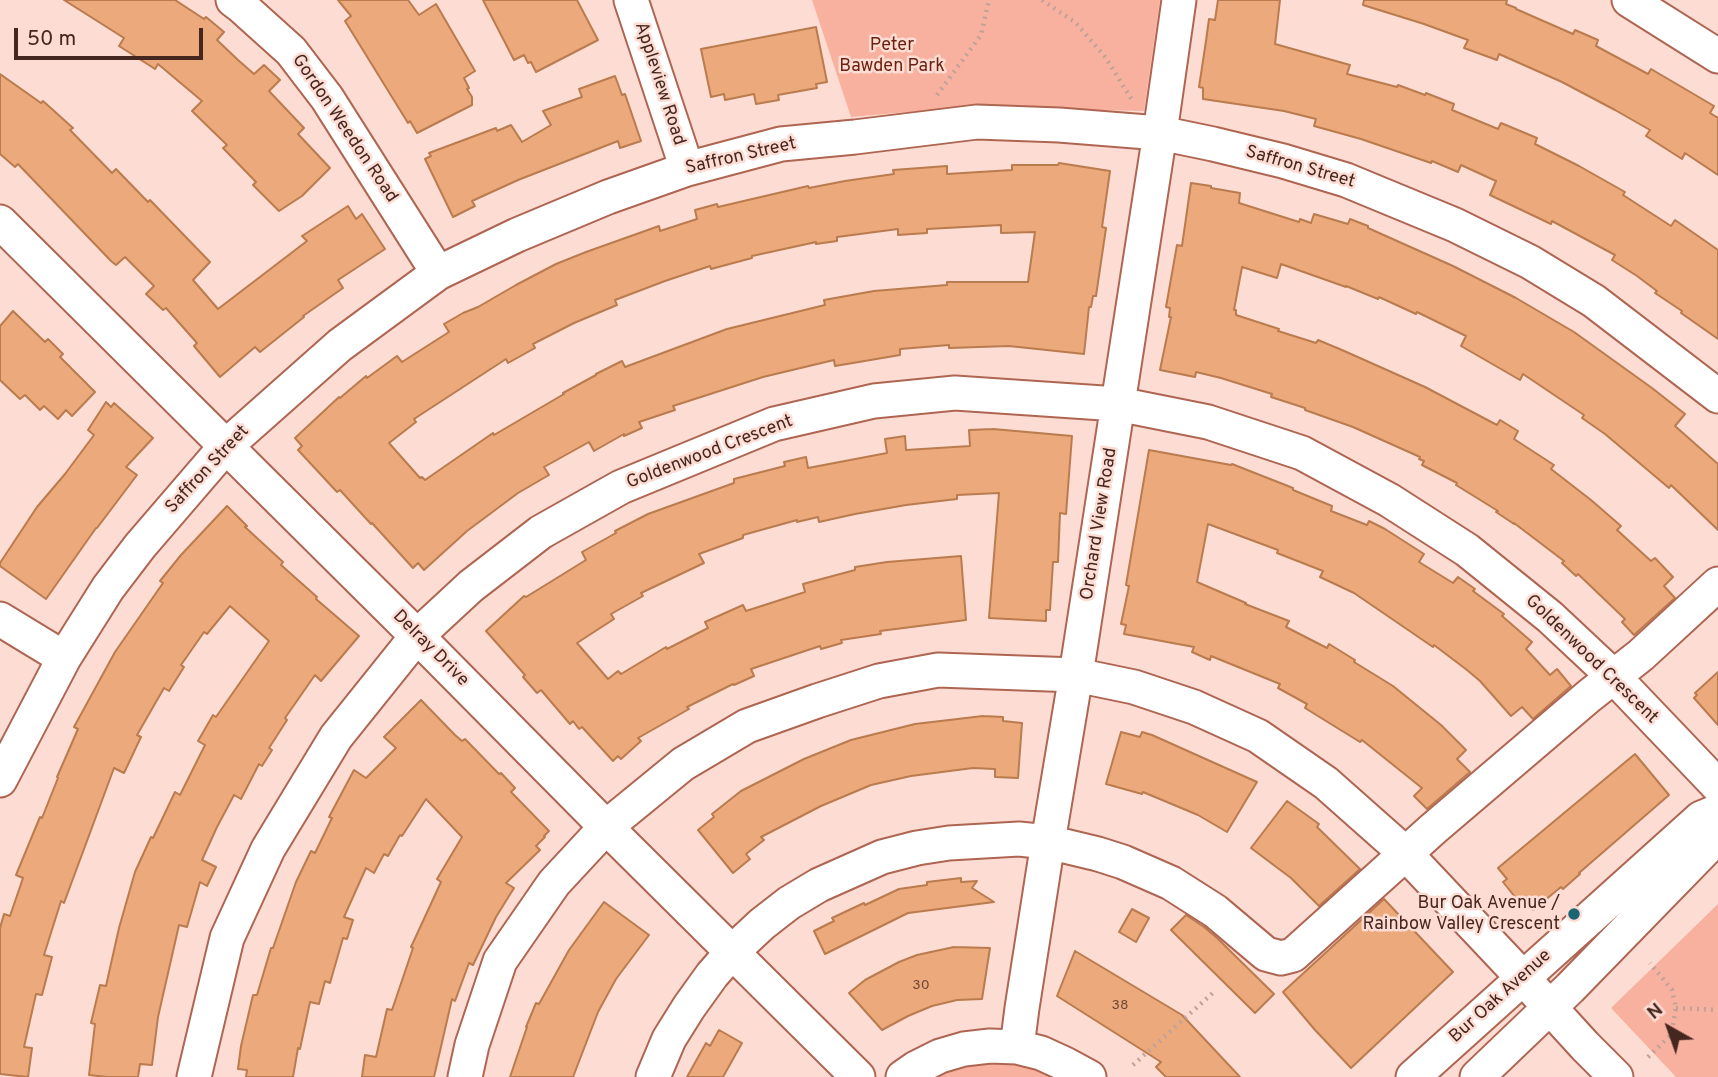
<!DOCTYPE html>
<html>
<head>
<meta charset="utf-8">
<style>
  body { margin:0 }
  #map { position:relative; width:1718px; height:1077px; overflow:hidden; background:#fddcd3; font-family:Overpass,sans-serif }
  canvas { display:block }
  .north { position:absolute; left:1634px; top:993px; width:70px; height:70px; -webkit-text-stroke:5px #fddcd3; paint-order:stroke; rotate:320deg; font-size:19px; font-weight:700; line-height:28px; text-align:center; color:#46271f }
  .north::after { content:''; display:block; margin:auto; width:24px; height:32px; background:#46271f; clip-path:polygon(50% 0,100% 100%,50% 72%,0 100%) }
  .scale { position:absolute; left:14px; top:28px; width:189px; height:32px; box-sizing:border-box; border:4px solid #46271f; border-top:0; padding-left:9px; font-size:21px; line-height:24px; white-space:nowrap; color:#46271f; -webkit-text-stroke:5px #fddcd3; paint-order:stroke }
</style>
</head>
<body>
<div id="map">
<canvas width="1718" height="1077"></canvas>
<div class="north">N</div>
<div class="scale">50 m</div>
</div>
<script>
const ctx = document.querySelector('canvas').getContext('2d');
ctx.lineJoin = 'round';
function paint(path, color) {
  ctx.fillStyle = color;
  ctx.fill(path, 'evenodd');
}
function toPath(rows) {
  const path = new Path2D();
  for (const r of rows) {
    path.moveTo(r[0], r[1]);
    for (let i = 2; i < r.length; i += 2) path.lineTo(r[i], r[i + 1]);
  }
  return path;
}
function stroke(path, color, width, dash) {
  ctx.strokeStyle = color;
  ctx.lineWidth = width;
  ctx.lineCap = dash ? 'butt' : 'round';
  ctx.setLineDash(dash || []);
  ctx.stroke(path);
}
function label(font, color, halo, rows, align = 'center') {
  ctx.font = font + ' Overpass,sans-serif';
  ctx.lineWidth = 5;
  ctx.setLineDash([]);
  ctx.textBaseline = 'middle';
  ctx.strokeStyle = halo;
  ctx.fillStyle = color;
  for (const [text, x, y, turn = 0] of rows) {
    ctx.save();
    ctx.translate(x, y);
    ctx.rotate((+turn || 0) * Math.PI / 180);
    ctx.textAlign = isNaN(turn) ? turn : align;
    if (halo) ctx.strokeText(text, 0, 0);
    ctx.fillText(text, 0, 0);
    ctx.restore();
  }
}
paint(toPath([
  [812,0,1160,0,1144,111,965,107,851,117],
  [1718,904,1718,1077,1676,1077,1611,1008],
  [960,1061,1024,1061,1054,1077,921,1077]
]), '#f8b19f');
const building = toPath([
  [64,0,175,0,204,19,206,17,224,32,217,40,238,60,254,74,264,65,280,80,269,91,304,128,298,134,330,168,302,196,279,211,253,185,256,182,223,148,227,145,192,111,202,101,158,64,155,69,119,46,124,38,64,0],
  [338,0,408,0,419,15,436,4,475,71,464,78,469,88,467,89,472,97,472,105,417,133,410,121,408,123,345,21,351,16,338,0],
  [483,0,577,0,598,40,536,72,531,62,528,63,524,55,514,60,483,0],
  [1218,0,1280,0,1275,44,1350,65,1347,74,1397,87,1398,85,1425,95,1426,93,1454,104,1452,110,1498,129,1501,123,1537,138,1535,144,1579,166,1625,192,1623,195,1671,226,1675,220,1718,250,1718,339,1681,313,1682,311,1655,293,1657,291,1637,276,1612,260,1615,255,1552,221,1551,224,1490,195,1496,181,1461,165,1458,172,1432,161,1431,163,1361,139,1314,126,1316,119,1284,111,1203,99,1203,88,1199,87,1206,41,1209,19,1215,20,1218,0],
  [1364,0,1507,0,1506,4,1516,8,1516,9,1573,34,1575,30,1598,40,1596,46,1648,74,1651,69,1714,106,1710,113,1718,118,1718,175,1685,153,1682,159,1646,136,1650,130,1615,110,1562,82,1499,54,1497,60,1464,48,1468,40,1424,24,1363,5,1364,0],
  [816,27,827,82,816,84,817,88,778,95,779,100,756,104,754,94,725,100,724,94,711,97,701,49,816,27],
  [0,74,41,103,43,101,73,128,70,130,112,173,116,169,148,202,150,200,210,262,193,280,218,309,307,241,302,236,348,206,356,219,362,214,385,249,338,280,343,288,303,316,304,317,260,352,255,347,220,377,194,346,197,343,166,308,163,310,146,294,154,286,125,257,116,265,111,261,18,164,15,167,0,154,0,74],
  [615,76,622,95,625,94,641,141,620,148,618,141,518,180,472,201,475,206,453,217,425,159,431,156,429,153,496,128,497,131,511,125,522,142,551,125,543,111,582,97,579,89,615,76],
  [1059,163,1110,171,1102,227,1106,228,1096,296,1093,296,1091,307,1089,307,1084,354,1009,346,949,348,949,345,900,349,900,355,835,366,834,360,763,377,673,406,675,410,639,422,642,428,624,436,624,434,594,451,589,442,544,467,549,475,518,493,467,531,424,570,418,563,413,568,372,523,371,524,340,490,337,492,298,450,302,446,295,438,339,397,340,398,366,376,367,378,397,356,402,362,449,332,444,324,463,313,478,307,516,285,556,264,586,252,659,226,660,231,697,219,695,210,717,204,718,207,808,186,809,188,845,181,894,174,893,170,947,166,947,174,1012,170,1012,165,1058,165,1059,163],
  [1001,225,1001,233,1035,232,1028,282,947,282,947,285,874,291,824,300,825,305,727,329,625,367,622,361,596,374,596,375,563,393,564,394,494,435,493,433,425,480,422,477,420,478,389,443,416,422,414,419,506,359,508,363,535,348,533,344,574,323,617,305,615,300,665,281,710,266,711,269,752,258,752,256,816,242,816,244,837,241,837,237,898,229,898,235,927,233,927,229,1001,225],
  [1191,183,1211,186,1211,188,1240,193,1239,203,1299,222,1300,219,1311,223,1314,214,1348,224,1350,219,1368,226,1368,228,1453,266,1516,298,1574,332,1652,388,1685,414,1675,426,1718,464,1718,530,1671,485,1669,488,1605,434,1582,418,1584,415,1523,374,1520,380,1461,346,1466,336,1417,312,1416,314,1379,297,1378,299,1346,286,1346,287,1281,264,1277,278,1242,267,1234,310,1236,310,1236,315,1279,329,1278,331,1316,343,1318,340,1342,350,1425,387,1497,425,1500,420,1518,431,1514,439,1554,465,1551,469,1591,500,1621,526,1617,530,1651,561,1655,558,1673,577,1664,586,1675,598,1634,635,1622,622,1625,619,1578,574,1576,576,1562,563,1564,561,1514,523,1514,524,1496,512,1498,511,1456,485,1457,483,1422,465,1424,461,1419,459,1420,457,1353,427,1305,410,1305,408,1271,397,1272,394,1221,378,1196,372,1195,377,1160,370,1171,317,1169,317,1170,308,1166,307,1177,245,1182,246,1191,183],
  [13,311,45,342,48,339,63,354,60,357,95,392,72,416,66,410,58,419,44,406,40,410,25,395,20,399,0,380,0,326,13,311],
  [106,402,111,407,114,403,153,438,126,467,137,475,97,528,96,528,46,599,0,566,0,563,37,507,65,474,94,435,88,430,106,402],
  [993,429,1072,436,1066,514,1060,513,1058,562,1053,562,1050,610,1046,610,1046,621,989,618,999,493,957,495,957,499,906,505,855,514,819,522,818,517,797,522,797,520,743,535,743,538,699,554,704,563,641,593,643,596,611,614,614,619,577,643,608,679,618,671,621,674,666,647,667,649,708,628,705,622,743,605,746,611,805,592,803,584,855,570,855,567,887,562,961,556,966,620,880,631,881,634,841,640,842,643,821,649,820,646,751,669,754,676,734,685,733,684,687,707,689,709,638,738,641,741,621,759,618,756,613,761,582,727,579,729,573,721,570,724,541,690,537,693,523,677,525,675,486,631,524,596,526,597,586,560,582,552,616,533,615,531,648,514,734,483,734,479,785,466,784,462,806,457,808,468,887,453,885,439,905,436,906,450,970,446,969,430,993,429],
  [1149,450,1231,465,1232,464,1293,488,1293,490,1332,506,1331,511,1367,525,1369,521,1385,529,1424,554,1419,562,1453,583,1458,577,1475,589,1473,591,1504,614,1502,616,1532,642,1526,649,1550,675,1557,669,1571,686,1533,719,1522,707,1511,716,1480,681,1467,670,1434,645,1433,647,1354,593,1320,577,1323,571,1277,553,1278,550,1208,524,1197,582,1246,603,1245,604,1289,621,1286,627,1327,648,1329,644,1355,660,1354,662,1393,686,1441,725,1466,750,1457,759,1470,772,1427,809,1414,796,1422,788,1362,740,1360,742,1305,708,1307,704,1278,688,1280,684,1211,656,1210,660,1192,652,1194,647,1124,634,1126,625,1121,624,1129,586,1126,585,1149,450],
  [227,506,247,526,245,527,283,562,281,565,317,597,316,599,359,636,321,681,315,675,285,718,287,720,269,748,272,750,262,766,259,764,241,799,234,795,217,827,202,860,216,867,207,886,200,882,187,927,179,925,158,1017,152,1065,140,1064,138,1077,107,1077,89,1075,95,1024,91,1023,100,985,106,986,119,928,135,872,151,837,153,838,175,792,180,795,205,745,198,741,213,715,216,717,269,641,230,606,207,634,204,632,181,665,184,667,169,691,164,688,137,735,141,737,124,773,114,768,64,903,61,901,44,955,52,957,42,995,36,994,24,1047,32,1048,28,1077,0,1074,0,928,4,914,10,916,23,878,16,875,40,817,42,818,58,778,57,777,78,729,74,727,115,652,163,583,160,581,181,555,227,506],
  [1718,672,1718,725,1694,698,1697,695,1695,693,1718,672],
  [421,700,455,735,462,741,465,739,499,774,501,773,515,788,511,792,549,831,544,836,545,837,536,846,540,850,506,883,514,888,496,917,473,965,469,963,455,1001,452,999,434,1077,362,1077,365,1055,376,1057,387,1009,392,1010,413,948,411,947,441,882,437,879,462,837,426,799,402,836,400,835,388,856,384,854,374,873,366,868,344,917,353,920,347,939,343,938,330,983,325,981,319,1004,310,1002,300,1049,298,1048,293,1077,246,1077,247,1070,238,1069,241,1046,253,995,257,995,271,948,273,948,296,882,311,851,315,853,332,818,329,817,354,770,366,778,396,748,384,737,421,700],
  [983,716,1003,717,1003,721,1022,723,1018,778,995,777,995,769,973,768,911,776,871,785,821,806,761,837,764,840,746,854,750,859,733,873,698,830,714,817,712,814,741,791,804,759,851,740,915,724,983,716],
  [1121,732,1140,737,1142,732,1152,735,1257,782,1227,832,1198,815,1143,792,1142,794,1106,784,1121,732],
  [1635,754,1669,795,1579,873,1580,874,1563,889,1561,887,1533,910,1524,898,1519,902,1503,882,1507,879,1498,868,1635,754],
  [1287,801,1319,824,1317,827,1360,869,1319,906,1291,878,1251,848,1287,801],
  [961,878,961,882,977,881,972,888,994,902,908,913,825,954,814,931,834,921,832,918,864,903,865,905,899,889,927,885,927,882,961,878],
  [1384,899,1453,972,1351,1068,1315,1030,1283,992,1384,899],
  [604,902,649,935,616,979,598,1012,573,1077,510,1077,527,1027,526,1027,536,1003,539,1004,569,950,604,902],
  [1132,909,1149,918,1136,942,1119,932,1132,909],
  [1186,915,1204,927,1217,938,1274,994,1255,1013,1171,930,1186,915],
  [954,947,990,948,982,999,957,1000,932,1006,908,1016,882,1030,849,993,865,980,899,962,917,955,954,947],
  [1075,951,1182,1015,1240,1077,1166,1077,1156,1067,1161,1062,1057,996,1075,951],
  [719,1030,742,1043,723,1077,687,1077,706,1043,710,1046,719,1030]
]);
paint(building, '#ecaa7c');
stroke(building, '#ba7b4e', 2);
const minor = toPath([
  [233,0,241,6,291,51,327,98,438,273],
  [631,0,687,169],
  [1629,0,1718,56],
  [0,222,417,636,606,827,858,1077],
  [0,619,64,658],
  [0,780,64,658,108,588,140,546,226,446,340,345,438,273,517,235,608,197,687,169,781,144,855,137,977,122,1059,125,1160,133,1213,144,1283,161,1346,180,1455,225,1530,262,1594,301,1718,396],
  [1017,1047,1022,1008,1048,842,1076,675,1160,133,1179,0],
  [194,1077,227,938,268,849,336,737,417,636,471,586,541,532,621,487,774,424,874,401,955,393,1118,404,1208,422,1302,453,1389,500,1467,550,1550,617,1613,676,1718,786],
  [465,1077,472,1045,500,961,554,883,606,827,683,764,747,726,817,701,879,681,938,670,1076,675,1134,687,1194,707,1258,736,1326,783,1405,853,1523,978,1585,1046,1616,1077],
  [653,1077,669,1039,689,1007,712,975,733,951,762,924,789,903,819,885,882,857,917,848,949,843,1019,839,1048,842,1098,854,1123,862,1171,883,1215,911,1266,954,1281,958,1293,955,1433,829,1589,696,1641,655,1718,584],
  [903,1077,916,1068,940,1056,964,1049,990,1046,1017,1047,1041,1053,1065,1064,1089,1077],
  [1413,1077,1701,818,1718,811],
  [1477,1077,1570,988,1718,836]
]);
stroke(minor, '#ae6552', 37);
stroke(toPath([
  [1042,0,1076,23,1106,58,1132,100],
  [937,95,981,35,989,0],
  [1676,1008,1718,1010],
  [1648,1057,1671,1035,1676,1008,1672,990,1650,963],
  [1133,1065,1215,991]
]), '#c2a199', 4.5, [2, 5]);
stroke(minor, '#fff', 33);
for (const [x, y, r, color] of [
  [1574,914,7,"#1d6473"]
]) {
  const dot = new Path2D();
  dot.arc(x, y, r, 0, 2 * Math.PI);
  ctx.fillStyle = color;
  ctx.fill(dot);
  stroke(dot, '#fddcd3', 2.5);
}
label('14px', '#704836', null, [
  ["30",921,986],
  ["38",1120,1006]
]);
label('18px', '#6c210e', '#fddcd3', [
  ["Peter",892,46],
  ["Bawden Park",892,67]
]);
label('18px', '#46271f', '#fddcd3', [
  ["Appleview Road",659,84,72],
  ["Gordon Weedon Road",344,129,56],
  ["Saffron Street",741,157,-13],
  ["Saffron Street",1300,168,16],
  ["Goldenwood Crescent",710,453,-21],
  ["Saffron Street",208,470,-47],
  ["Orchard View Road",1100,524,-81],
  ["Delray Drive",430,649,45],
  ["Goldenwood Crescent",1591,660,44],
  ["Bur Oak Avenue",1501,997,-42]
]);
label('18px', '#46271f', '#fddcd3', [
  ["Bur Oak Avenue /",1560,904],
  ["Rainbow Valley Crescent",1560,925]
], 'right');
</script>
</body>
</html>
